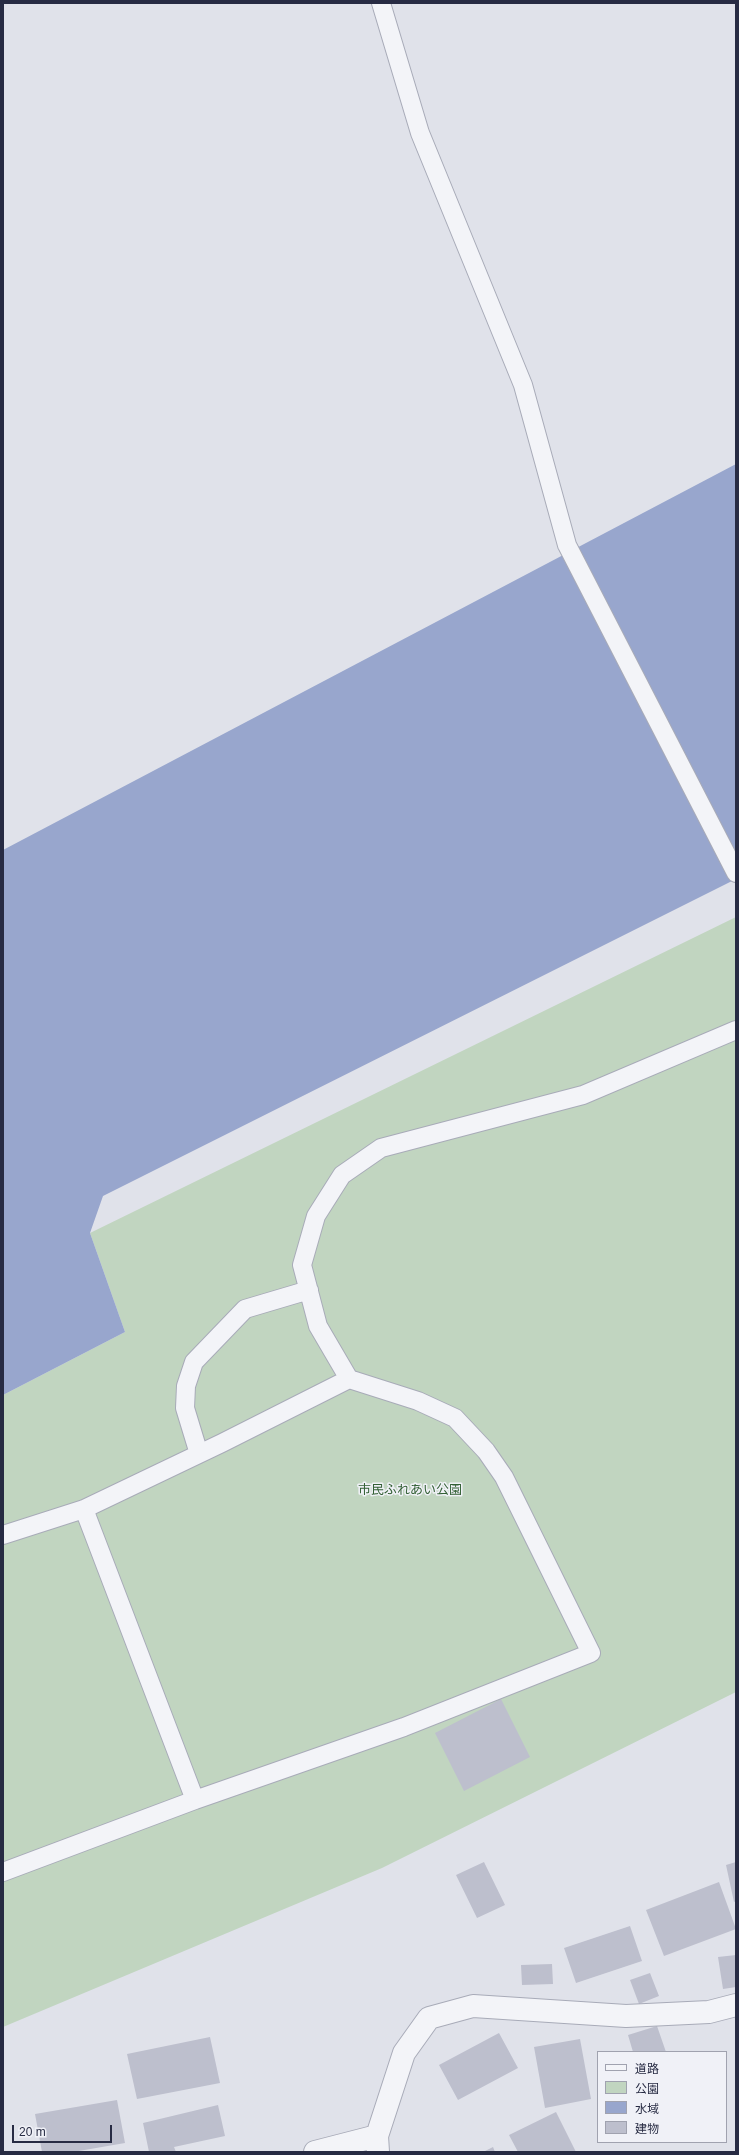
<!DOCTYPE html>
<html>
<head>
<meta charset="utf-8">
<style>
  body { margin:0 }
  #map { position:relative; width:739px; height:2155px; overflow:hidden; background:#e0e2ea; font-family:Helvetica,"Noto Sans JP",sans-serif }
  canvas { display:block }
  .frame { position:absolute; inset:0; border:4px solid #272b43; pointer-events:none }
  .legend { position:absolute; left:597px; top:2051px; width:130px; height:92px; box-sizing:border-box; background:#f0f1f7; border:1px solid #a0a2af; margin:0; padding:5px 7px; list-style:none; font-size:12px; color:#272b43 }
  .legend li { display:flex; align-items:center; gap:8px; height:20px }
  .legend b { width:20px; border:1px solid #a0a2af }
  .scale { position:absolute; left:12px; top:2125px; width:100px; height:18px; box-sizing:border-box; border:2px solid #272b43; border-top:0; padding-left:5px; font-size:12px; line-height:14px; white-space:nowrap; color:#272b43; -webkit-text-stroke:3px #f0f1f7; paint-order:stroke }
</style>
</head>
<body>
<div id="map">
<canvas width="739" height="2155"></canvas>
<div class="frame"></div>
<ul class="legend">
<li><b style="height:5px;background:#f3f4f8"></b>道路</li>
<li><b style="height:11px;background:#c1d5c0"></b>公園</li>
<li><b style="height:11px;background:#98a6cd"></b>水域</li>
<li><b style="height:11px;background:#bdbfcd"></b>建物</li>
</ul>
<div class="scale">20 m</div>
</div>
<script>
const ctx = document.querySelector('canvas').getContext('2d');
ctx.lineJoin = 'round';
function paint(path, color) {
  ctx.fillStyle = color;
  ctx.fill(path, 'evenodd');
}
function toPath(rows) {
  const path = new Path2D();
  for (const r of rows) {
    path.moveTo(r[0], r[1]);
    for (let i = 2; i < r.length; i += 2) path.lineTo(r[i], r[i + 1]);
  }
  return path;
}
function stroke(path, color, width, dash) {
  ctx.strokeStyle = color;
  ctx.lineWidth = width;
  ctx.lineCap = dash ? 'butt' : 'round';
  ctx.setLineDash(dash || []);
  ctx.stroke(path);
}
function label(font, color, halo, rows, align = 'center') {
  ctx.font = font + ' Helvetica,"Noto Sans JP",sans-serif';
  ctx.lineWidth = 3;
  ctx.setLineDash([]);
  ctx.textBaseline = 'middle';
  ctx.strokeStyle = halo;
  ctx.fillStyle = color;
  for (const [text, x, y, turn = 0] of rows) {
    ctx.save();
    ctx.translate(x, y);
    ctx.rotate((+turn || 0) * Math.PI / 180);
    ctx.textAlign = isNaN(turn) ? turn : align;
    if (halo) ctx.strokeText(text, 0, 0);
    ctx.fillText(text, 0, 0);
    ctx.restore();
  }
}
paint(toPath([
  [736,917,736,1692,382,1868,3,2027,3,1395,125,1332,90,1233]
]), '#c1d5c0');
paint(toPath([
  [736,464,736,879,103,1196,90,1233,125,1332,3,1395,3,850]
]), '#98a6cd');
paint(toPath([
  [501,1699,530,1757,464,1791,435,1733],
  [484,1862,505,1905,477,1918,456,1875],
  [736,1862,736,1901,734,1902,726,1865],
  [719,1882,736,1929,664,1956,646,1910],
  [630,1926,642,1961,576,1983,564,1948],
  [736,1955,736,1987,723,1989,718,1957],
  [552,1964,553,1984,522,1985,521,1965],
  [650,1973,659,1996,639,2004,630,1980],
  [657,2026,666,2052,633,2052,628,2035],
  [499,2033,518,2068,458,2100,439,2065],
  [210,2037,220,2083,137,2099,127,2054],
  [580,2039,591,2099,545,2108,534,2047],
  [117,2100,125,2143,73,2152,42,2152,35,2114],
  [218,2105,225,2136,174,2147,176,2152,149,2152,143,2123],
  [556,2112,576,2152,518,2152,509,2135],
  [493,2147,495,2152,483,2152]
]), '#bdbfcd');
const service = toPath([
  [381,3,420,133,523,385,567,545,736,873],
  [199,1454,185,1408,186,1386,194,1362,245,1309,309,1290],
  [84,1509,195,1800],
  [3,1535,84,1509,222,1443,349,1379],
  [3,1872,195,1800,404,1727,591,1653,504,1477,486,1451,455,1418,418,1401,349,1379,318,1326,302,1265,316,1216,342,1175,381,1148,583,1095,736,1030]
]);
const minor = toPath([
  [315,2152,377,2136],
  [378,2152,377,2136,404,2053,429,2018,473,2006,626,2016,709,2012,736,2005]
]);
stroke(service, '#a8abb8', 20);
stroke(minor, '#a8abb8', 24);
stroke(service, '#f3f4f8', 18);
stroke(minor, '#f3f4f8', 22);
label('13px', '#336035', '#f0f1f7', [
  ["市民ふれあい公園",410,1490]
]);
</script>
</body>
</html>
